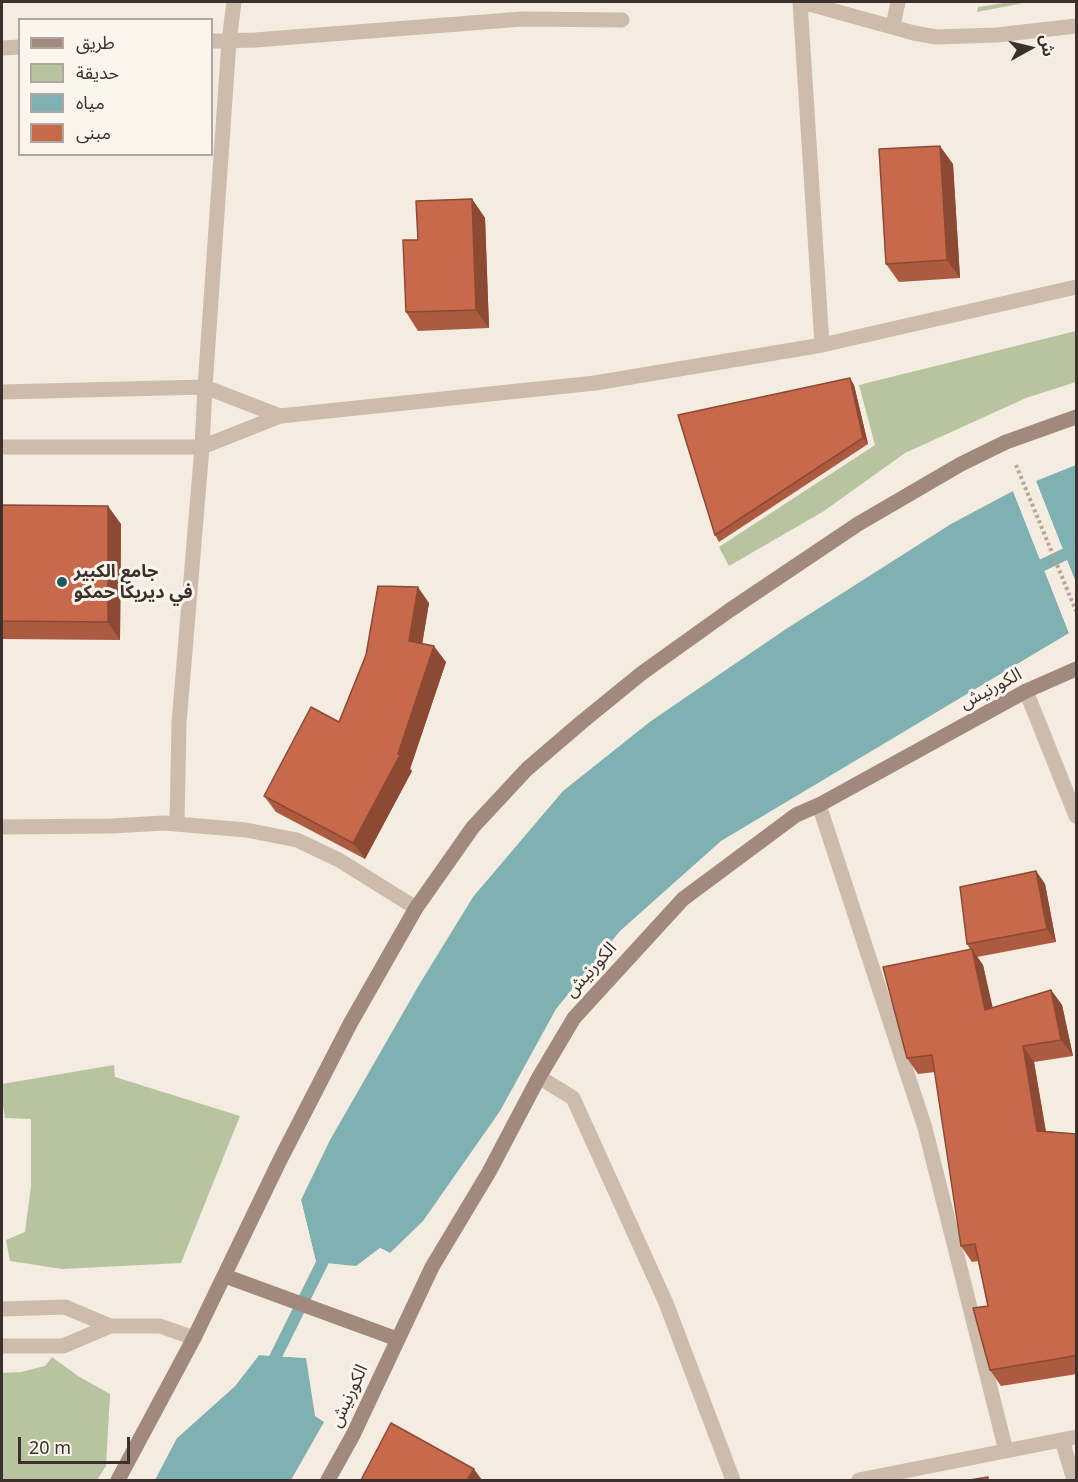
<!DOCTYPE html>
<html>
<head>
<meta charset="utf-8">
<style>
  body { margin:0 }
  #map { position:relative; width:1078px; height:1482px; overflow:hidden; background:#f4ebe1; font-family:"Noto Sans","Noto Sans Arabic",sans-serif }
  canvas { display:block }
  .frame { position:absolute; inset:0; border:3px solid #3b302b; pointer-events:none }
  .legend { position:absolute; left:18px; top:18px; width:195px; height:138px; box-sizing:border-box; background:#fbf5ee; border:2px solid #aea6a0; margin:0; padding:8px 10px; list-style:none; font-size:18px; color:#3b302b }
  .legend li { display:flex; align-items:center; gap:12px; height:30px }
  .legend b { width:30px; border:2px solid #aea6a0 }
  .north { position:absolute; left:1000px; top:18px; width:60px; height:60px; -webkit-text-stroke:4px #fbf5ee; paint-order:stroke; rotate:82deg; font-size:16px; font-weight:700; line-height:24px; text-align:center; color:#3b302b }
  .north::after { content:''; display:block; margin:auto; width:21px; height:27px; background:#3b302b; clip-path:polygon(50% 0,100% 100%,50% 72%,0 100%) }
  .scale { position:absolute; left:18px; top:1437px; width:112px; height:27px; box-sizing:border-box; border:3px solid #3b302b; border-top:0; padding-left:8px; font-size:18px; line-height:21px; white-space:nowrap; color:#3b302b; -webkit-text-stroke:4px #fbf5ee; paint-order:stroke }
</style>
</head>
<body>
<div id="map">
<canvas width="1078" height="1482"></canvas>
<div class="frame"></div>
<ul class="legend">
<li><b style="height:8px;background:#a18a7d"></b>طريق</li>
<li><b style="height:16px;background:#b8c4a0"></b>حديقة</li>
<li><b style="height:16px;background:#7fb0b2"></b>مياه</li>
<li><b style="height:16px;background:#c8694b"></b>مبنى</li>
</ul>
<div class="north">ش</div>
<div class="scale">20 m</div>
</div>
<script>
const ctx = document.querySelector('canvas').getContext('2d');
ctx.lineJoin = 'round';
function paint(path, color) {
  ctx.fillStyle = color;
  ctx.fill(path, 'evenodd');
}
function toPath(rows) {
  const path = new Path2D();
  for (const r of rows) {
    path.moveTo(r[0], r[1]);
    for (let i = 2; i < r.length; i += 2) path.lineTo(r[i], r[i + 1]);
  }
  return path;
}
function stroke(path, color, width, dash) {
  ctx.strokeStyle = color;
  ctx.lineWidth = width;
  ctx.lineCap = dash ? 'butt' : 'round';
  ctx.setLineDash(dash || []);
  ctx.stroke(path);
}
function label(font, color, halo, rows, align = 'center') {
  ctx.font = font + ' "Noto Sans","Noto Sans Arabic",sans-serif';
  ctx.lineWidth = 6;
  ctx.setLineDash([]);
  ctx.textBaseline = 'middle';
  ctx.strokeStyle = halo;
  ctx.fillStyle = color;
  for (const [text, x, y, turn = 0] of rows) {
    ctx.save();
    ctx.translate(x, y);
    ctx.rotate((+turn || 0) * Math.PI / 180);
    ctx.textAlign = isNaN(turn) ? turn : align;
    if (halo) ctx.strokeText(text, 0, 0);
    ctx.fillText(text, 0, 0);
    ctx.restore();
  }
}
paint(toPath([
  [1010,2,1029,2,977,12,978,7],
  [1076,331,1076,382,1026,398,905,453,824,511,729,566,719,547,875,445,859,385],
  [114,1065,115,1077,240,1116,181,1263,62,1269,10,1261,6,1240,25,1232,31,1186,31,1119,5,1118,2,1100,2,1084],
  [52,1357,78,1376,110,1394,106,1466,97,1480,2,1480,2,1373,21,1372,45,1366]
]), '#b8c4a0');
paint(toPath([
  [1076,465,1076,583,1036,481],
  [1013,491,1069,633,721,841,620,931,556,1009,500,1111,423,1221,390,1253,380,1248,356,1267,316,1262,301,1200,330,1140,419,985,473,897,563,791,651,721,786,629,951,524],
  [259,1355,306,1358,324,1422,291,1480,155,1480,177,1438,235,1386]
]), '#7fb0b2');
paint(toPath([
  [1036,481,1076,583,1076,586,1074,584,1033,483],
  [1016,490,1072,632,1069,633,1013,491],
  [299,1198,301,1200,316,1262,356,1266,380,1248,390,1253,389,1256,380,1252,356,1269,315,1265,298,1201],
  [258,1352,308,1356,325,1418,324,1422,315,1416,306,1358,259,1355,235,1386,177,1438,180,1432,233,1384]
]), '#f4ebe1');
stroke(toPath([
  [1028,572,1076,549],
  [269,1370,329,1249]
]), '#7fb0b2', 12);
stroke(toPath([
  [1016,465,1076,611]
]), '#b9a596', 4, [3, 3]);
stroke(toPath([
  [800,2,822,345],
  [802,2,914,33,936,37,997,35,1076,26],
  [893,26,898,2],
  [212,41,255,40,522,19,622,20],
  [2,48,20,47],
  [2,392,205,387,280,416],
  [2,447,202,447,280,416,595,383,822,345,1076,287],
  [1026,691,1076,816],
  [819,805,925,1128,1006,1451],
  [177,824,179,723,202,447,205,387,229,41,234,2],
  [2,827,111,826,164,823,246,830,297,840,339,860,416,908],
  [539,1077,573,1098,666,1303,733,1480],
  [2,1309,65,1307,110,1326,160,1326,194,1338],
  [2,1346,63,1346,110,1326],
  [1062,1440,1074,1480],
  [859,1480,1076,1437]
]), '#cdbbac', 15);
stroke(toPath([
  [225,1276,397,1339],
  [118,1480,194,1338,280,1160,350,1024,416,908,473,827,527,769,583,721,642,673,730,610,858,524,961,464,1006,442,1076,417],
  [328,1480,353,1435,432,1267,489,1172,539,1077,574,1018,683,899,796,815,819,805,1026,691,1076,669]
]), '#a18a7d', 15);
paint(toPath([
  [953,164,960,278,899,282,886,264],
  [472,199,485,218,489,328,418,331,406,312,418,240],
  [854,385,868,444,719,542,715,535],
  [2,505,121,524,120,640,3,639,2,638],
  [429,603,422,644,446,662,410,769,412,771,365,859,276,812,264,796,339,722],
  [1036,871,1045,884,1056,942,977,957,983,965,992,1008,1051,990,1062,1005,1073,1056,1034,1062,1046,1131,1077,1134,1077,1374,1001,1386,990,1370,988,1306,978,1261,972,1262,961,1246,935,1072,918,1074,907,1058,970,949,967,944]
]), '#ac5a40');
paint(toPath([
  [940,146,953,164,960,278,947,260],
  [472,199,485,218,489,328,476,310],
  [850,378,854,385,868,444,863,438],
  [108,506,121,524,120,640,108,622],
  [418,587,429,603,420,657,409,641],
  [434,646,446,662,410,769,412,771,365,859,353,843,398,754],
  [1036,871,1045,884,1056,942,1047,929],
  [972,949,983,965,997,1026,985,1010],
  [1051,990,1062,1005,1073,1056,1061,1040],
  [1023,1046,1034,1062,1048,1146,1037,1131],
  [474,1469,482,1480,467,1480]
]), '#8c4a34');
const building = toPath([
  [940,146,947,260,886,264,879,149,940,146],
  [472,199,476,310,406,312,403,240,418,240,416,201,472,199],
  [850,378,863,438,715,535,678,415,850,378],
  [2,505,108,506,108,622,2,621,2,505],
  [378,586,418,587,409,641,434,646,398,754,400,755,353,843,264,796,311,707,339,722,366,655,378,586],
  [1036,871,1047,929,967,944,960,887,1036,871],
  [972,949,985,1010,1051,990,1061,1040,1023,1046,1037,1131,1077,1134,1077,1355,1068,1357,990,1370,973,1308,988,1306,975,1244,961,1246,932,1055,907,1058,883,967,972,949],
  [391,1423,474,1469,467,1480,361,1480,391,1423],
  [988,1477,988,1480,970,1480,988,1477]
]);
paint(building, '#c8694b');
stroke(building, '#8c4a34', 1.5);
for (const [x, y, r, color] of [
  [62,582,6,"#1f5a5e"]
]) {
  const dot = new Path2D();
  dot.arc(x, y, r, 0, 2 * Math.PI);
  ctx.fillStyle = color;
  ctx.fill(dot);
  stroke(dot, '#fbf5ee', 2);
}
label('bold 18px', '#3b302b', '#fbf5ee', [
  ["جامع الكبير",74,572],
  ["في ديريكا حمكو",74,593]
], 'left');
label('18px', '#3b302b', '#fbf5ee', [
  ["الكورنيش",991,689,-28],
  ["الكورنيش",591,970,-48],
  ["الكورنيش",349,1396,-65]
]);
</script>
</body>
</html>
